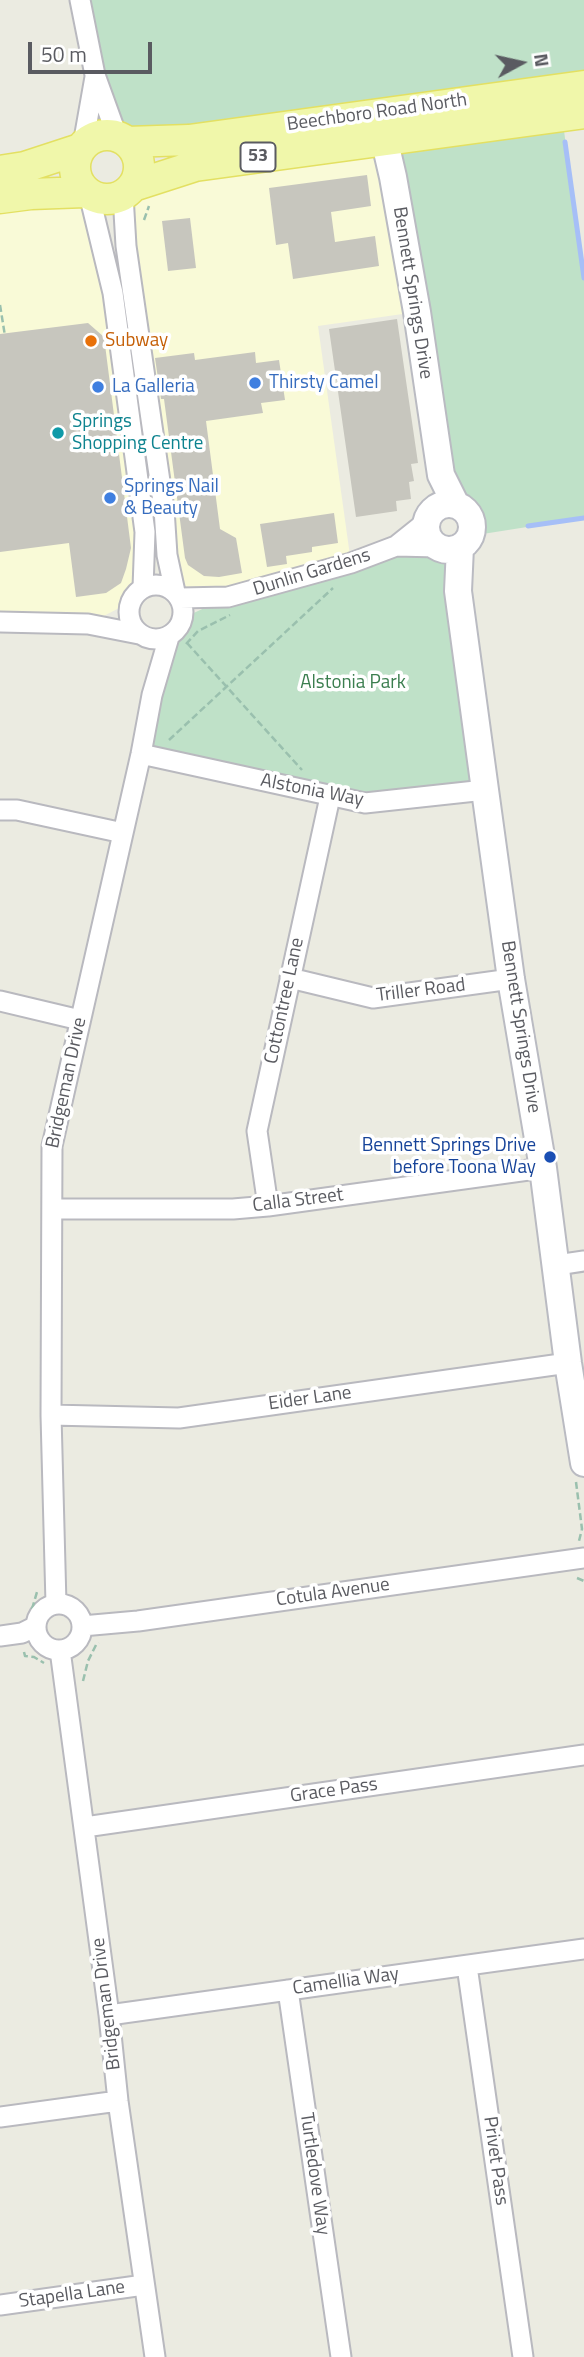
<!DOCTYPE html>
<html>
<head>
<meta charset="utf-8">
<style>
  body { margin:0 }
  #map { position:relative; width:584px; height:2357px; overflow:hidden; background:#ebebe1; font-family:"Titillium Web",sans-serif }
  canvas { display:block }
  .north { position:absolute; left:486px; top:28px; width:70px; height:70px; -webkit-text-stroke:5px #fff; paint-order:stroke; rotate:82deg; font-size:19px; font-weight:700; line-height:28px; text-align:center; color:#5a5b61 }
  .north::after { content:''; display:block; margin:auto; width:24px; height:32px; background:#5a5b61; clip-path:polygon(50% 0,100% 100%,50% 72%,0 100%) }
  .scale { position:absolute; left:28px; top:42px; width:124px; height:32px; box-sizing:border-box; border:4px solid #5a5b61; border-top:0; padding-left:9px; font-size:21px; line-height:24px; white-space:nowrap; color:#5a5b61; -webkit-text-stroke:5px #fff; paint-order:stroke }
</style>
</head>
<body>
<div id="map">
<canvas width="584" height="2357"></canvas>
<div class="north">N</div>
<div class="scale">50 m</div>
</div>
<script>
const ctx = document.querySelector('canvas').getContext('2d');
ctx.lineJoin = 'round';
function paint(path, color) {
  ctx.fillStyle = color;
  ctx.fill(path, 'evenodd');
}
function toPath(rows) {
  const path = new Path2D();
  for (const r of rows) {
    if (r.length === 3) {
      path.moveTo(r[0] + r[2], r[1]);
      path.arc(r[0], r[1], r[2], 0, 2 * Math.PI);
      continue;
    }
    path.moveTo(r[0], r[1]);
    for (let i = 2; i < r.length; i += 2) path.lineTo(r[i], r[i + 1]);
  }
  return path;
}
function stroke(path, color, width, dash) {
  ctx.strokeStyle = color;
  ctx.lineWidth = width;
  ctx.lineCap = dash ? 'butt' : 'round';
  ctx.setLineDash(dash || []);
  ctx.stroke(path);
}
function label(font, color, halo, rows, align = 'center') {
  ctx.font = font + ' "Titillium Web",sans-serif';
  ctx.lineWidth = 7;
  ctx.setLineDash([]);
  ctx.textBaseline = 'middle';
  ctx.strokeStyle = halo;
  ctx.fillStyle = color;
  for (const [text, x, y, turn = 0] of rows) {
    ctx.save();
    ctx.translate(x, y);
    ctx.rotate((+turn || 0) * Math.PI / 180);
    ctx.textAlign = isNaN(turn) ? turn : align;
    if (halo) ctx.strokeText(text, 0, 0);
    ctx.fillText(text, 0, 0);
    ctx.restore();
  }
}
paint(toPath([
  [386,141,417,312,318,326,351,563,180,598,126,246,133,186],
  [85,192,96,227,143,588,135,594,131,602,88,624,0,622,0,198]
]), '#f9fad7');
paint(toPath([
  [80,0,584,0,584,86,117,136],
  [562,116,584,278,584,518,470,536,471,521,467,514,456,505,386,141],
  [396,546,446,550,458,591,485,790,365,803,141,754,176,631,183,618,228,597]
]), '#bfe1c8');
stroke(toPath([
  [565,142,584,278],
  [528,526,584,518]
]), '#a6bff7', 5);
paint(toPath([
  [367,175,371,206,331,212,335,242,375,236,379,266,293,279,288,243,276,245,269,188],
  [190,218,196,268,168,271,162,221],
  [397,319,418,463,411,464,414,481,409,482,411,499,396,501,397,511,356,517,329,329],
  [88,323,104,337,131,548,126,569,121,583,106,593,76,597,69,543,0,552,0,334],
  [255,352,256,363,279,360,285,400,261,403,263,413,206,421,220,529,236,538,242,573,219,577,204,576,188,565,185,558,164,399,161,399,155,358,194,353,195,360],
  [334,513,338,543,312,547,312,552,286,556,287,564,267,567,260,524]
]), '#c7c6be');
const street = toPath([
  [80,0,95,75,117,136],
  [83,145,95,77],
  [89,194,113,293,145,532,143,588],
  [123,195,126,246,164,509,167,555,175,592],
  [396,546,438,547],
  [156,612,27],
  [180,598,228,597,351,563,396,546,426,522],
  [0,622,88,624,139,634],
  [141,754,365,803,485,790],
  [0,810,17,810,123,833],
  [290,978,373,998,511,979],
  [0,1001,80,1020],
  [268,1206,257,1131,330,797],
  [52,1209,233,1209,268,1206,543,1168],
  [557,1265,584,1261],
  [51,1415,179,1418,568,1363],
  [56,1604,51,1415,52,1146,141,754,152,695,169,637],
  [59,1627,23],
  [82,1626,138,1621,584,1558],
  [0,1636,22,1633,36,1626],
  [60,1650,109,2015,118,2101,155,2357],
  [85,1827,584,1755],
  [467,1966,523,2357],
  [288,1990,341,2357],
  [109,2015,584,1949],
  [0,2117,118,2101],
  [0,2305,144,2285]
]);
const secondary = toPath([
  [380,121,393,177,417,312,441,475,456,505],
  [449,527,23],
  [460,547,458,591,485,790,511,979,543,1168,568,1363,584,1463]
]);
const primary = toPath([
  [107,167,32],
  [127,142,189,140,584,86],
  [0,171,25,167,80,149],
  [133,186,195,166,584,113],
  [0,198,31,194,85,192]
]);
stroke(street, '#b9b9bf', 23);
stroke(secondary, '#babbc2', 30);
stroke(primary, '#e3e062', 33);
stroke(toPath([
  [144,220,149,206],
  [0,305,5,336],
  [187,643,302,770],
  [186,644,198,631,230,615],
  [169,740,333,588],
  [576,1482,582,1529,579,1541],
  [577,1578,584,1581],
  [32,1609,37,1592],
  [24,1652,25,1656,34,1657,44,1663],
  [83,1681,88,1661,96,1645,99,1643]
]), '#9ac0ae', 2.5, [7, 3.5]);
stroke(street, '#fff', 19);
stroke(secondary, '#fff', 26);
stroke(primary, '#f0f7aa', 30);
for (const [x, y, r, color] of [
  [91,341,7,"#e8710a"],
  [255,383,7,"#3f7fe0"],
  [98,387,7,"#3f7fe0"],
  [58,433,7,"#0f9aa8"],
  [110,498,7,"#3f7fe0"],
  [550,1157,7,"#1a4fb4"]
]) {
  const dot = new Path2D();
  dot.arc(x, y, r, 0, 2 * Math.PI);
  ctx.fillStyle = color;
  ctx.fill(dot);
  stroke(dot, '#fff', 2.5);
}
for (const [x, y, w] of [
  [258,157,35]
]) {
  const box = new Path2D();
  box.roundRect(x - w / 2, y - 14.5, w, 29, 5);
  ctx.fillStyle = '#fff';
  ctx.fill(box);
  stroke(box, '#5a5b61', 2);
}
label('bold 18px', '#5a5b61', null, [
  ["53",258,157]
]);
label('19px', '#5a5b61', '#fff', [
  ["Beechboro Road North",377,113,-8],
  ["Bennett Springs Drive",412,293,81],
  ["Dunlin Gardens",312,573,-17],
  ["Alstonia Way",312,791,11],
  ["Triller Road",421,991,-7],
  ["Cottontree Lane",285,1001,-78],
  ["Bennett Springs Drive",520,1027,81],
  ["Bridgeman Drive",67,1083,-78],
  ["Calla Street",298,1201,-7],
  ["Eider Lane",310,1399,-8],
  ["Cotula Avenue",333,1593,-8],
  ["Grace Pass",334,1791,-8],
  ["Camellia Way",346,1982,-8],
  ["Bridgeman Drive",107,2004,-97],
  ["Privet Pass",495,2161,82],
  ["Turtledove Way",314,2174,82],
  ["Stapella Lane",72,2295,-8]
]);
label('19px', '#c56008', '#fff', [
  ["Subway",105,341]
], 'left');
label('19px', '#366cbe', '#fff', [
  ["Thirsty Camel",269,383],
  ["La Galleria",112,387],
  ["Springs Nail",124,487],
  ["& Beauty",124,509]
], 'left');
label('19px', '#0d838f', '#fff', [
  ["Springs",72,422],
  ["Shopping Centre",72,444]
], 'left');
label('19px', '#3b7e4f', '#fff', [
  ["Alstonia Park",353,683]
]);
label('19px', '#164399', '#fff', [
  ["Bennett Springs Drive",536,1146],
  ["before Toona Way",536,1168]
], 'right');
</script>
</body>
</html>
